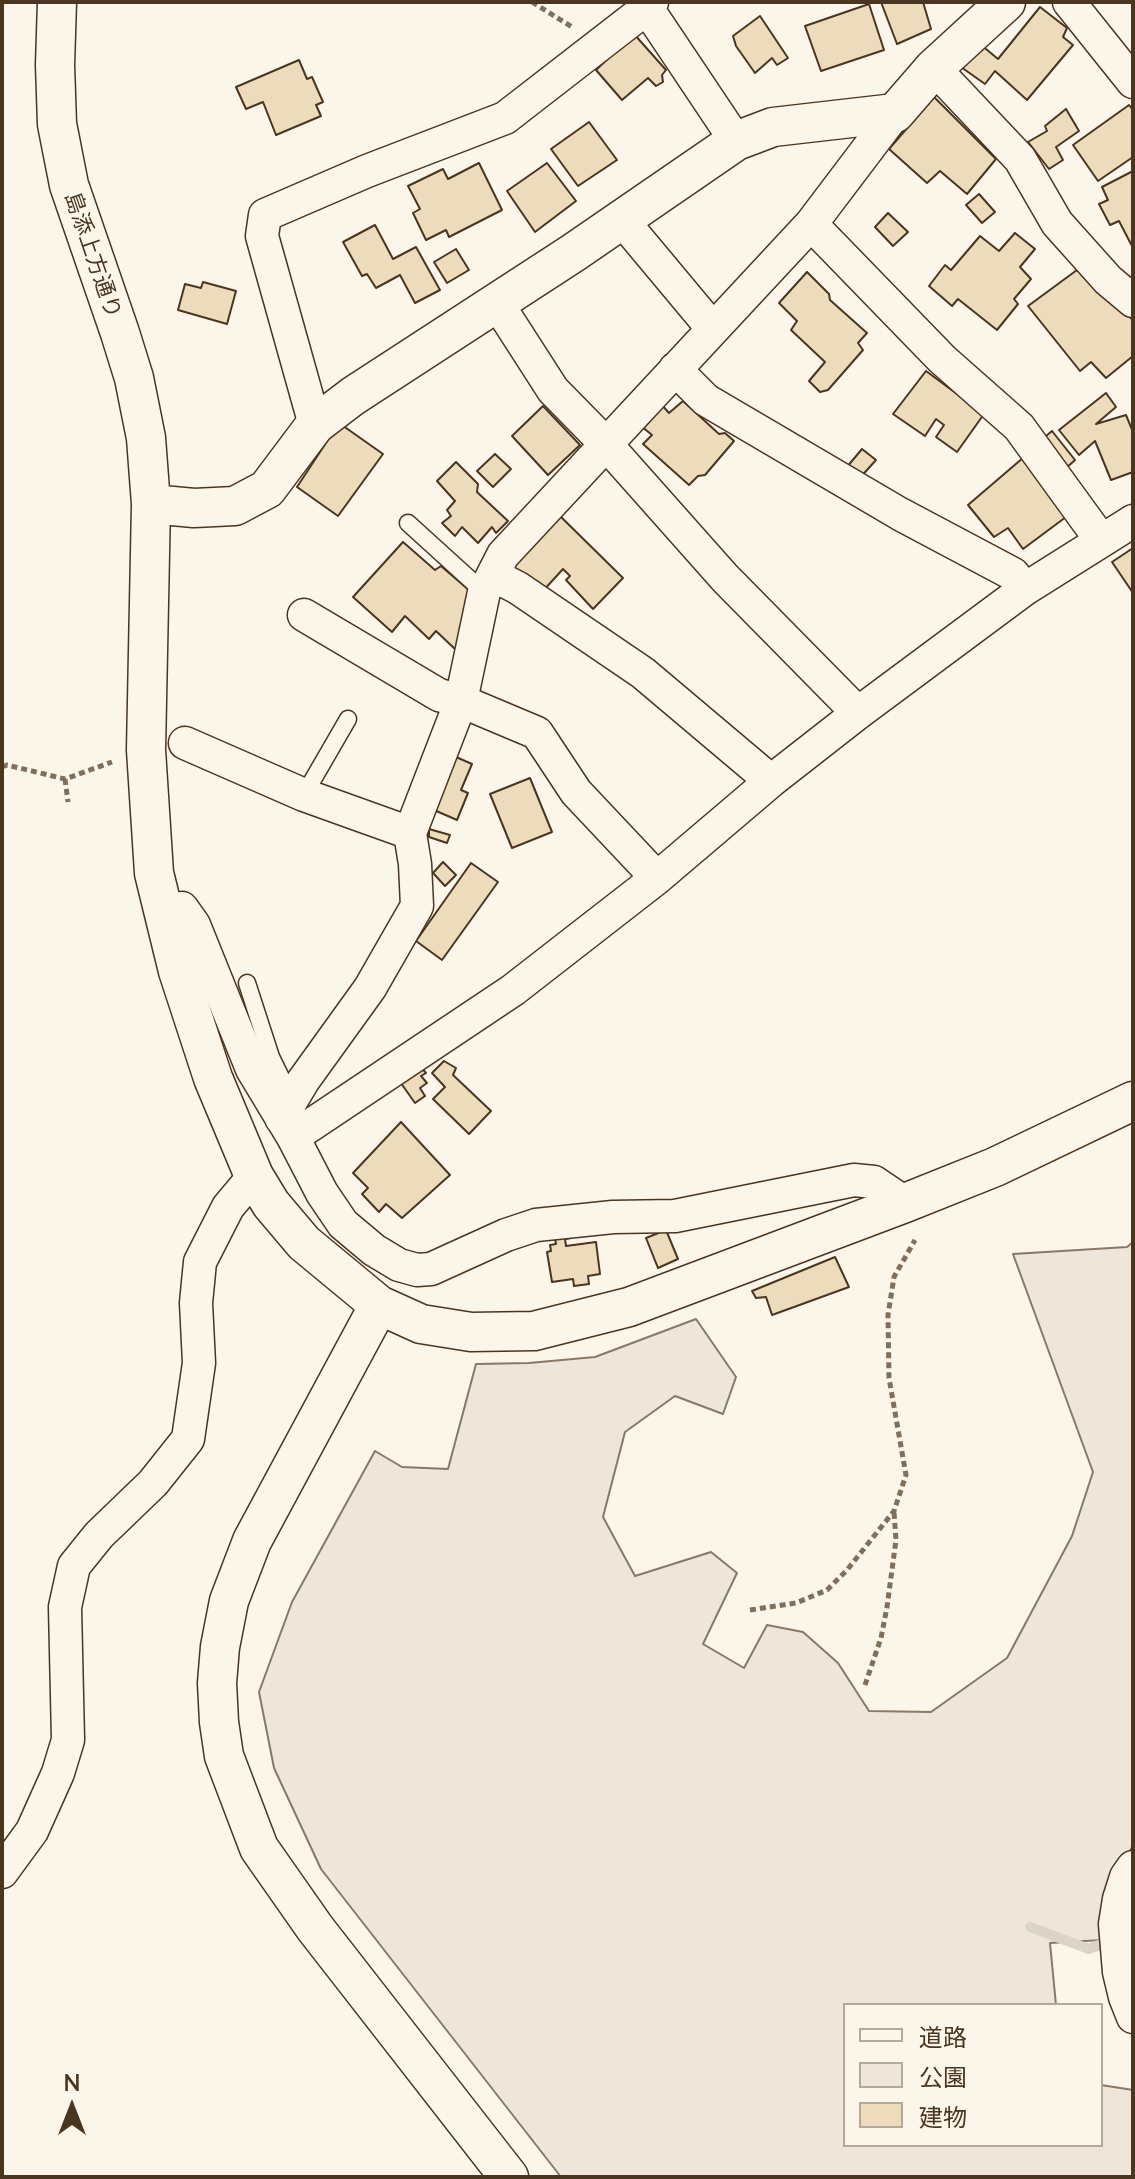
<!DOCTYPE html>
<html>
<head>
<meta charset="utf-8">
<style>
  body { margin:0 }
  #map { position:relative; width:1135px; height:2179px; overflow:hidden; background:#fbf6e9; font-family:Lato,"Noto Sans JP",sans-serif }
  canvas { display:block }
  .frame { position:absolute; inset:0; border:4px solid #4a3520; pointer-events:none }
  .legend { position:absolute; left:843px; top:2003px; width:260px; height:144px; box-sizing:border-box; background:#fbf6e9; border:2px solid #b4a999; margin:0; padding:10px 14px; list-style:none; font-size:24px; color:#4a3520 }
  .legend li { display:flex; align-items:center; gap:16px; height:40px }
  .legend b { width:40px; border:2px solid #b4a999 }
  .north { position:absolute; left:32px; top:2067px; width:80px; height:80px; -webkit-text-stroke:6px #fbf6e9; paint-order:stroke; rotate:0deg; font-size:22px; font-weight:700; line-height:32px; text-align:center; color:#4a3520 }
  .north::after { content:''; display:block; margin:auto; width:28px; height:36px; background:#4a3520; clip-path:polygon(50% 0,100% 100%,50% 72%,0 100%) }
</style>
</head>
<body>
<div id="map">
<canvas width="1135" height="2179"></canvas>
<div class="frame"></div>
<ul class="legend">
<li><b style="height:10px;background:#fbf6e9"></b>道路</li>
<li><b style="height:22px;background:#ede6d9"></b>公園</li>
<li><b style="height:22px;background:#ecdcbc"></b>建物</li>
</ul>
<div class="north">N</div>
</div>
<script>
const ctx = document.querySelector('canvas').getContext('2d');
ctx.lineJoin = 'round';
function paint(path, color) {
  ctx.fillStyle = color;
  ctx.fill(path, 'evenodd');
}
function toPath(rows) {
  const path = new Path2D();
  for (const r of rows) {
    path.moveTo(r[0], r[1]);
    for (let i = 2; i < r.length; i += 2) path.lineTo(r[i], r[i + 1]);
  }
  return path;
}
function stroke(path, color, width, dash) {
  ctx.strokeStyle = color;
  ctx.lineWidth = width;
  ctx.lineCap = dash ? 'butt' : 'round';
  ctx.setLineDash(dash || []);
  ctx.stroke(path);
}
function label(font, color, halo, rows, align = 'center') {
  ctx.font = font + ' Lato,"Noto Sans JP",sans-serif';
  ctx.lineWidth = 6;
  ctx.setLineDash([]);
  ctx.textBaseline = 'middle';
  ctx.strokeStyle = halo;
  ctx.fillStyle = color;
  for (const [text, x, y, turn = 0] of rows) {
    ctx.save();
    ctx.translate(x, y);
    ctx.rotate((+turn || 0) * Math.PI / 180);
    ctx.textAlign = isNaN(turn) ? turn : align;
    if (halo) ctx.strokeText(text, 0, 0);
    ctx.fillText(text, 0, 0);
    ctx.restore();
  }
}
const green = toPath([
  [1133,1242,1133,1845,1110,1891,1103,1940,1050,1943,1056,2005,845,2005,845,2145,1101,2145,1101,2085,1133,2090,1133,2177,561,2177,321,1869,274,1768,259,1692,292,1602,375,1451,402,1467,448,1469,476,1364,529,1363,595,1357,696,1319,736,1377,723,1414,675,1396,625,1432,603,1517,635,1576,711,1552,737,1573,703,1644,744,1668,767,1625,803,1632,838,1663,869,1711,931,1712,1007,1658,1072,1536,1093,1472,1013,1254,1127,1247,1133,1242]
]);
paint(green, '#ede6d9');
stroke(green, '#887966', 2);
stroke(toPath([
  [1030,1927,1089,1949,1133,1931]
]), '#dcd4c6', 10);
const building = toPath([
  [881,2,923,2,931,29,897,44,881,2],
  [869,4,884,50,821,71,805,26,869,4],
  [1040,7,1067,28,1063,37,1073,45,1027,100,995,71,985,84,961,67,980,44,998,59,1040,7],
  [760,16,788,58,777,65,772,58,755,73,736,46,733,36,760,16],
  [634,34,666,70,662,75,663,82,656,86,648,78,622,100,596,70,634,34],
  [299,60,307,79,312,77,323,102,316,105,321,116,276,135,263,102,246,109,236,87,299,60],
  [934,97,996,159,967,194,940,171,927,183,889,149,934,97],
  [1129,105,1133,110,1133,157,1098,181,1073,145,1129,105],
  [1066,109,1079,131,1056,147,1063,160,1049,169,1028,142,1047,131,1045,126,1066,109],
  [589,122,617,160,578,186,551,149,589,122],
  [479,163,502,210,449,237,446,230,426,240,413,213,420,209,408,186,443,169,448,179,479,163],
  [547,163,576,201,535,232,507,191,547,163],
  [1133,171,1133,248,1119,221,1110,225,1099,204,1108,200,1102,187,1133,171],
  [979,194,995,212,982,223,966,205,979,194],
  [888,213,908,232,893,246,875,227,888,213],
  [375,225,393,259,416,247,440,290,415,303,400,275,376,288,367,274,362,276,343,242,375,225],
  [1015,233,1035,249,1020,267,1031,279,1014,299,1018,304,997,330,958,299,952,306,929,286,945,265,951,270,980,236,999,251,1015,233],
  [456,249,469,270,447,283,434,262,456,249],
  [1077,270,1133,320,1133,356,1106,378,1091,362,1080,371,1028,306,1077,270],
  [807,272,829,294,830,300,867,333,858,343,863,350,828,390,820,392,809,381,825,362,791,330,797,321,779,303,807,272],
  [203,282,236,291,227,324,178,310,185,284,201,288,203,282],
  [926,371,984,414,957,452,936,437,944,425,936,419,925,436,893,414,926,371],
  [1106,393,1116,407,1096,424,1126,415,1133,432,1133,472,1111,480,1095,441,1079,455,1059,430,1106,393],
  [683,401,719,434,725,433,734,441,705,475,698,476,689,485,643,444,652,435,641,426,661,404,669,413,683,401],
  [543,406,580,445,548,475,512,436,543,406],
  [339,423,383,454,338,516,297,487,339,423],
  [1052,431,1075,460,1064,470,1040,441,1052,431],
  [862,449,876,460,858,480,846,468,862,449],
  [495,454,511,469,493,487,477,471,495,454],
  [1024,457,1070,514,1023,549,1008,528,994,537,968,505,1024,457],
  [456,462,478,484,477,492,508,521,496,533,492,527,478,543,462,527,455,536,442,523,451,516,447,510,455,501,437,481,456,462],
  [559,515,623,578,593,609,566,580,570,576,563,569,542,592,509,565,559,515],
  [403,542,435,570,441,566,470,591,457,651,436,631,429,639,405,616,392,632,353,597,403,542],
  [1133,548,1133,593,1112,562,1133,548],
  [456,757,472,764,461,790,468,793,457,820,434,810,456,757],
  [530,778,552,832,512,848,490,794,530,778],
  [429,829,450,835,447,843,429,837,429,829],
  [443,862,456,875,445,886,433,873,443,862],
  [471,863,498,882,442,960,416,941,471,863],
  [444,1061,456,1068,453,1075,491,1111,469,1134,433,1099,445,1087,432,1073,444,1061],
  [418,1064,426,1073,421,1076,427,1083,420,1088,425,1096,415,1103,398,1079,418,1064],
  [401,1122,450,1175,402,1218,386,1204,379,1212,362,1194,368,1188,353,1173,401,1122],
  [666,1230,678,1259,658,1268,646,1238,666,1230],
  [570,1231,571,1238,565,1239,566,1246,596,1242,600,1274,588,1276,589,1284,574,1286,573,1279,552,1282,547,1252,551,1251,550,1245,556,1244,554,1234,570,1231],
  [835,1257,849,1287,772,1315,766,1297,756,1298,752,1291,835,1257]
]);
paint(building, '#ecdcbc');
stroke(building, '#4a3520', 2);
const service = toPath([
  [408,523,484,592],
  [304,795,348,719],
  [247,983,271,1057,292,1100]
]);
const minor = toPath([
  [652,2,647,8,736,141],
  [1069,2,1133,82],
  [934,68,1020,159,1057,223,1108,280,1133,301],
  [622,220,713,329],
  [811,224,942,359,1019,427,1101,540],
  [497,303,553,390,606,444,725,578,858,713],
  [675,369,706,400,900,514,1013,574,1025,589],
  [315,425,262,236,265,215,367,171,505,118,647,8],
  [493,575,518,588,643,673,771,781],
  [304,615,439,695,461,701,537,733,576,792,657,878],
  [185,743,304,795,410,833],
  [163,912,182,908,194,925,252,1069,293,1137,322,1193,343,1224,374,1250,399,1265,417,1270,431,1269,506,1235,536,1225,613,1217,675,1216,854,1180,874,1182,905,1203],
  [281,1118,303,1081,370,988,417,906,415,864,410,833,461,701,484,592,503,555,811,224,895,113],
  [293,1137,513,990,657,878,771,781,858,713,1025,589,1133,521],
  [1133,1867,1126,1877,1119,1899,1115,1924,1119,1972,1125,1997,1133,2017],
  [2,1872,32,1831,58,1773,68,1740,65,1607,74,1566,99,1535,153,1483,188,1439,199,1363,196,1303,200,1262,228,1207,254,1176]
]);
const tertiary = toPath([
  [57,2,55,65,57,124,69,185,120,333,134,378,146,438,151,504,146,750,154,873,178,971,213,1078,254,1176,271,1204,304,1243,379,1305,421,1324,471,1332,534,1331,629,1307,905,1203,995,1167,1133,1101],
  [151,504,194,508,235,506,267,489,315,425,353,396,573,253,736,141,773,127,895,113,934,68,1006,2],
  [379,1305,252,1541,229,1601,220,1647,217,1683,219,1722,224,1756,259,1848,315,1928,509,2177]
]);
stroke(service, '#4a3520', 19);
stroke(minor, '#4a3520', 35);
stroke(tertiary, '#4a3520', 41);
stroke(toPath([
  [532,2,572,27],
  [2,767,7,765,65,779,112,762],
  [65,779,68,802],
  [750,1610,796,1603,827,1590,847,1570,894,1511,906,1475,889,1378,888,1315,894,1277,915,1240],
  [865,1685,881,1638,887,1607,896,1540,894,1512]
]), '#7f6f5c', 5, [6, 4]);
stroke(service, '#fbf6e9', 16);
stroke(minor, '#fbf6e9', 32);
stroke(tertiary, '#fbf6e9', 38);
label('22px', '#4a3520', '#fbf6e9', [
  ["島添上方通り",93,255,71]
]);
</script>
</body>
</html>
